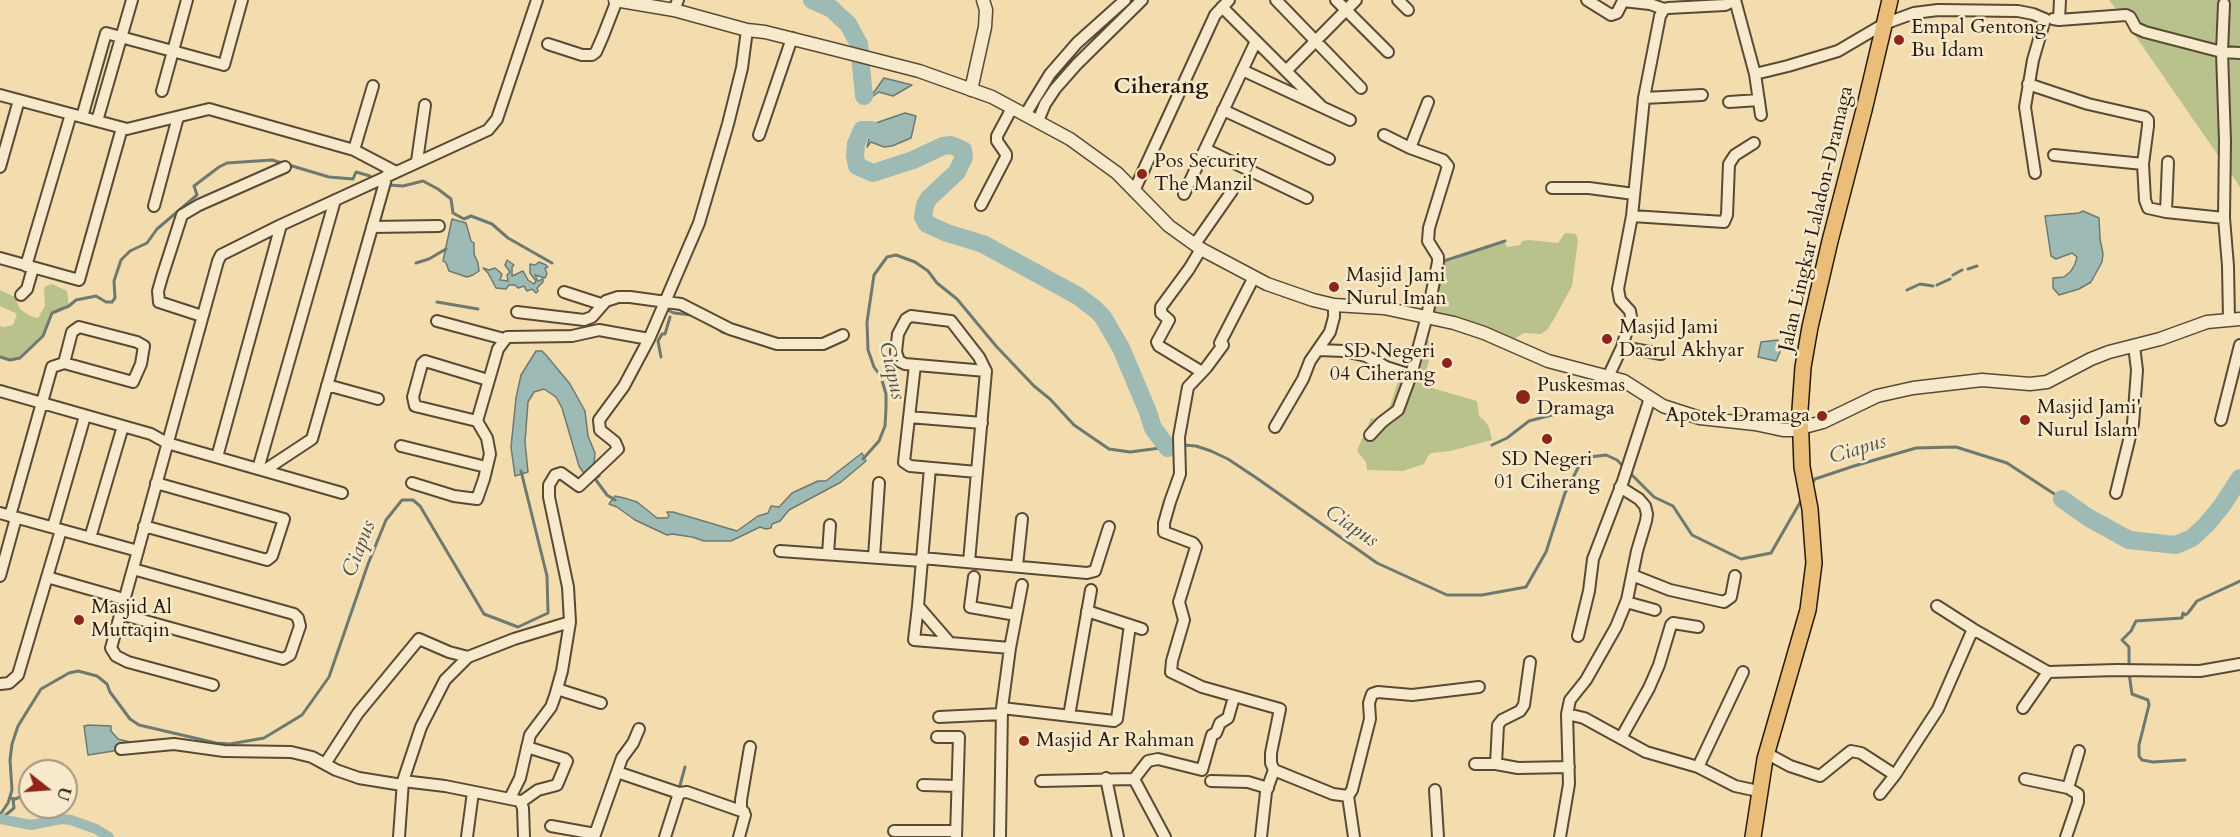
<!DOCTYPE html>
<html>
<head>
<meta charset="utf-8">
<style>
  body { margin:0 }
  #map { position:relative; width:2240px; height:837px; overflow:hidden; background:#f3ddaf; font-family:Cardo,serif }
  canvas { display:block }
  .north { position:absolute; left:18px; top:759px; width:60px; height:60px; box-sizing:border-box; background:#f7e9cb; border:2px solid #a4957f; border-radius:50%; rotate:107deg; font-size:16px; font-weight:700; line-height:24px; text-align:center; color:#27180c }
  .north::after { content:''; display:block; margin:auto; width:21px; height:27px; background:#8f2418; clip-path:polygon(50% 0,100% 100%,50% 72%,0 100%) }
</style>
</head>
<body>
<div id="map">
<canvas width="2240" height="837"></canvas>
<div class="north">U</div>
</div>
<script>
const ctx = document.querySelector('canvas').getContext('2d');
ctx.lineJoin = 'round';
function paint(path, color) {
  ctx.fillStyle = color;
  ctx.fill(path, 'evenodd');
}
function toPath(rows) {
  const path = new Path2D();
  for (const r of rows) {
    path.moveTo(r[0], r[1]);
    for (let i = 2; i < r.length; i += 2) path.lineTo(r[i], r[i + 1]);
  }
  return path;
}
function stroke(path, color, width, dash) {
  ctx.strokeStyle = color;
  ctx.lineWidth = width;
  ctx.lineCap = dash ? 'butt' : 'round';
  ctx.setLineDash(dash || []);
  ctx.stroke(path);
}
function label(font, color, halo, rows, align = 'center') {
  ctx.font = font + ' Cardo,serif';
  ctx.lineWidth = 5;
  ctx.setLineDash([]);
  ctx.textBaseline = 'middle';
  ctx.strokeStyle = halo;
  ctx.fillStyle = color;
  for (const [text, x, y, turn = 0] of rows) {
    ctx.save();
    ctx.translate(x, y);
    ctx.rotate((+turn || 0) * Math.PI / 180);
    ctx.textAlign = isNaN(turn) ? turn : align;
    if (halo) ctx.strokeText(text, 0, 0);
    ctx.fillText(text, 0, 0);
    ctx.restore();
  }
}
paint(toPath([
  [2109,0,2240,0,2240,187,2123,18],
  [1565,233,1576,234,1578,240,1572,286,1554,319,1547,330,1541,334,1524,333,1509,342,1457,319,1430,312,1440,262,1451,261,1493,244,1505,243,1507,247,1520,245,1522,241,1529,240,1558,243],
  [52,284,67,291,69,306,51,313,43,335,19,358,10,359,0,357,0,326,5,327,13,325,17,314,0,306,0,290,15,297,20,309,30,316,38,318,45,306,44,289,46,286],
  [1418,338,1434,343,1423,382,1428,387,1477,401,1479,416,1484,420,1489,427,1492,440,1450,451,1431,453,1428,456,1424,464,1403,471,1367,470,1366,462,1357,451,1371,418,1379,419,1388,412,1402,369,1408,371]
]), '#b9c28c');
const water = toPath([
  [884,78,912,85,893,96,879,92,866,101,858,101,861,96,874,92,884,78],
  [905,113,916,116,911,138,892,146,884,147,871,142,867,147,873,124,905,113],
  [2083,211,2099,218,2100,239,2103,254,2102,262,2091,282,2079,289,2059,295,2053,288,2053,278,2064,277,2071,271,2075,264,2077,257,2072,253,2056,259,2051,256,2045,216,2079,213,2083,211],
  [452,219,466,223,471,241,474,243,474,254,478,263,479,271,473,275,467,277,449,271,446,263,443,261,452,219],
  [507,260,514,265,512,267,512,276,523,271,528,280,534,284,536,281,530,273,530,264,535,265,539,262,546,265,548,267,545,268,547,274,545,278,535,275,538,281,543,279,543,282,537,288,538,291,536,293,532,289,527,291,524,286,518,288,515,285,509,285,506,289,496,288,488,273,483,268,489,270,495,268,502,274,500,280,508,281,507,275,510,272,505,265,507,260],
  [1778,340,1780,352,1776,361,1758,357,1761,342,1778,340],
  [536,351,542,351,546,355,570,384,585,411,588,436,595,453,594,465,600,476,595,479,589,481,579,466,562,408,556,397,544,389,534,392,528,402,525,442,528,472,515,476,511,447,516,398,521,375,536,351],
  [862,453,866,461,841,482,789,510,780,521,772,524,771,528,766,529,760,527,731,541,704,541,692,537,672,534,667,535,635,520,617,507,609,504,615,496,624,498,637,502,657,518,667,518,669,516,667,512,673,512,737,531,758,516,768,513,771,506,779,507,792,493,818,481,826,481,862,453],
  [89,725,111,726,111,731,118,739,134,743,120,750,88,755,84,726,89,725]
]);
paint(water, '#9ebab4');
stroke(water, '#6e7971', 1.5);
stroke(toPath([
  [389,185,403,186,423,181,438,189,451,199,453,213,464,219,471,216,492,224,508,238,552,263],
  [1444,261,1505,241],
  [416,263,429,259,446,249],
  [1968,269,1977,266],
  [1953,275,1962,270],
  [1937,285,1950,279],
  [1907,290,1920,284,1933,286],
  [437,302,478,309],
  [665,309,674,313,692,315],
  [716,327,722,332,734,335],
  [0,357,10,360,20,358,43,336,52,313,69,306,76,300,96,296,106,302,112,302,115,298,114,281,121,260,130,251,147,243,157,229,197,195,194,186,219,167,227,163,272,160,329,177,353,179,356,172,370,176],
  [661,357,658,341,662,334,665,334,670,317],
  [1492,445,1507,438,1529,421,1563,412],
  [863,459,879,441,885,426,886,408,886,394,881,377,874,367,868,350,867,322,874,275,887,257,896,255,915,262,928,271,937,283,957,299,996,346,1034,386,1050,399,1074,425,1109,449,1130,452,1183,445,1196,446,1211,451,1228,459,1258,479,1377,563,1447,595,1482,595,1526,587,1546,552,1565,493,1581,462,1590,457,1606,455,1617,460,1625,468],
  [1630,473,1654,497,1673,506,1692,535,1741,559,1771,553,1802,499],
  [593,476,607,495,615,500],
  [1812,484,1815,479,1854,466,1916,448,1956,447,2007,463,2062,499],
  [2129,666,2129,647,2122,640,2131,631,2136,621,2182,618,2183,613,2185,615,2188,613,2197,601,2240,581],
  [2129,673,2132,694,2148,700,2149,705,2139,745,2139,756,2142,760,2153,762,2185,760],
  [39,771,41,771],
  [51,771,56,769],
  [679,789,685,767],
  [10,798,15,799,23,796,30,785],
  [0,815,8,803,12,790,10,760,12,744,18,726,41,689,69,673,78,671,97,676,107,684,110,692,130,719,139,725,216,743,230,744,264,738,302,715,329,677,368,564,386,520,402,500,413,500,420,506,484,614,518,627,548,613,547,576,521,471],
  [1,819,14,808,13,799]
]), '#6e7971', 3);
stroke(toPath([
  [0,819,31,825,61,819,71,820,96,829,109,837]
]), '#9ebab4', 10);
stroke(toPath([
  [812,0,832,9,839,16,848,24,859,44,864,96],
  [872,130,862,130,856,144,855,156,857,166,873,173,913,160,943,146,951,145,963,150,964,157,957,172,929,198,925,205,923,217,927,224,947,233,983,244,1078,296,1095,309,1103,317,1121,348,1148,412,1153,428,1168,448],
  [2062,499,2089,518,2129,540,2176,545,2192,538,2206,525,2221,507,2240,478]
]), '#9ebab4', 18);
const minor = toPath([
  [1276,0,1361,88],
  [1336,0,1388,52],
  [1398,0,1408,10],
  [1587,0,1611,15,1617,13,1623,1,1650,4,1664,9],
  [1735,0,1755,74,1761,115],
  [2224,4,2222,52,2225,141,2224,218,2228,266,2229,319],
  [1222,7,1322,107],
  [674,10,678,0],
  [2053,19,2059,20,2060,0],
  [2059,20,2126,15,2130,17,2136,28,2145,32,2222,52,2240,53],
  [548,44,582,55,592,55,596,52,603,36,617,0],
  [1242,70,1350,120],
  [1286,71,1356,0],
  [1755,74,1788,66,1838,51,1884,24,1914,13,1938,10,2018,11,2033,14,2045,19,2033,60,2025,107,2035,173],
  [2028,84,2088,104,2145,117,2148,120,2148,126,2143,164,2145,200,2148,208,2166,212,2224,218],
  [162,91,187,0],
  [0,95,127,129,209,109,354,150,394,171],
  [1644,98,1702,95],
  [1729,102,1759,100],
  [1223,110,1329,159],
  [1025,115,1050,74,1077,43,1125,0],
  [82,117,106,33,224,65,242,0],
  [97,121,132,0],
  [1038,121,1045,104,1055,89,1077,64,1142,0],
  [759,135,792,38],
  [1410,148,1428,102],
  [1205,149,1307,198],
  [354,150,373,86],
  [2054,155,2143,164],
  [417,161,425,105],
  [0,167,19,100],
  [1552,188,1589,188,1634,194],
  [1134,191,1215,15,1229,0],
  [1184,194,1256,41],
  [981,205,1006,157,1006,154,997,141,997,136,1012,108],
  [154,206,178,117],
  [2166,212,2168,162],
  [1632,216,1724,222,1727,215,1729,164,1735,155,1754,143],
  [372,227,439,226],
  [1195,244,1232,191],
  [1201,249,1189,269,1161,307,1161,313,1169,320,1157,342,1159,346,1202,372],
  [0,258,79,280,122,128],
  [26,266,71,114],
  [1254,277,1220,343,1223,345,1206,368,1188,387,1179,437,1180,474,1170,502,1164,523,1164,532,1193,543,1196,547,1179,602,1184,620,1172,661,1171,672,1202,687,1280,709,1271,753,1271,763,1274,770],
  [564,292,601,304],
  [21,295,27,289,33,268],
  [517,312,584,320,592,317,606,301,618,297,630,297,681,304,730,329,777,344,823,344,843,335],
  [202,316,159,302,158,291,162,277,182,215,199,205,285,167],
  [437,321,504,339],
  [1622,347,1661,354],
  [1319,350,1344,351,1366,356,1386,367,1411,375],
  [915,365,904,462,910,466,977,472],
  [1608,377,1622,347,1631,317,1630,311,1620,300,1618,289,1632,216,1644,98,1660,16,1664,9,1668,8,1725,5,1735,0],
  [327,385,378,399],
  [0,391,151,434,167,443,342,493],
  [909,417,982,423],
  [2221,420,2240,345],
  [477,421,498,349,507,337,572,336,599,330,649,339],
  [1275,427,1303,379,1310,361,1330,332,1334,317,1334,305],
  [1370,435,1382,422,1398,410,1411,375,1427,316,1438,262,1438,257,1428,241,1429,228,1448,166,1443,160,1410,148,1384,135],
  [401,446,486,467],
  [217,457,281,225],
  [930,468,918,606,950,643,1010,648,1002,708,1000,837],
  [258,469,335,200],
  [265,470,312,439,387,175],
  [412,483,454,496,477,499,484,479,490,454,487,438,477,421,415,406,413,397,422,364,425,361,488,380],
  [2116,493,2133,424,2137,370,2134,346],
  [0,513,138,551],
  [10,516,52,367,64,363,133,382,141,364,144,346,137,342,79,327,72,332,64,363],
  [144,526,267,560,272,556,284,519,156,483],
  [53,527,85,416],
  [90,538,123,426],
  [780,551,922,561],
  [828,554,830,525],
  [874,557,879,483],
  [922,558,1087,573,1095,571,1109,527],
  [969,562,986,371,979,357,951,321,911,316,906,319,898,334,896,352,899,361,905,364,986,371],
  [1017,566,1022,519],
  [1632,575,1670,590,1724,602,1731,597,1735,576],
  [0,576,16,518],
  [47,577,124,599],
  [974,577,970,607,1016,615],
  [1626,602,1655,610],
  [918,606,914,640,950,643],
  [1087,611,1142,629],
  [120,614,283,659,290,655,300,626,298,618,294,614,133,569],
  [1973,629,2048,672,2023,708],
  [1578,636,1589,591,1593,559,1623,481,1650,398],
  [1010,648,1022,585],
  [2048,672,2117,670,2200,671,2240,664],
  [0,684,9,683,18,675,61,530],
  [213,685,128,662,116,656,111,648,218,261,221,255,281,225,488,130,497,119,537,0],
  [557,689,601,703],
  [1002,708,1114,721,1117,719,1130,625],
  [1567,714,1584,718,1646,752,1698,767,1743,672],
  [1069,716,1091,590],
  [939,717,1002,714],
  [937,737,959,737,956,837],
  [1621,738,1649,688,1659,665,1671,625,1673,623,1698,627],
  [121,749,174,744,224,751,291,752,312,757,336,770,359,778,402,785],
  [1766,753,1790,766,1820,776,1851,751,1861,753,1895,775,1880,794],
  [325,764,358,713,419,639,449,652,468,657],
  [1475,764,1496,764,1498,725,1502,720,1520,711,1524,705,1530,662],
  [1496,764,1518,768,1569,767],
  [1698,767,1735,786,1758,791],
  [617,772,679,793,687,792,744,812],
  [1895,775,1938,709,1973,629,1937,606],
  [1106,778,1118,837],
  [1134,779,1148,761,1158,759,1202,770,1212,735,1216,733,1220,723,1228,718,1234,697],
  [2025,779,2068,788,2078,794,2078,802,2066,837],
  [403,781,445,786,520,801,523,808,524,837],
  [1041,781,1134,779,1165,837],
  [1211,781,1248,782,1268,788],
  [923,785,957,786],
  [2068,788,2079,751],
  [1435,790,1438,837],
  [510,798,520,778,530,735,551,707,555,696,562,671,570,622,568,587,549,497,549,485,555,475,561,473,579,486,618,449,615,442,600,430,599,420,624,386,649,339,699,223,728,124,742,68,747,30],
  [521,802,538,790,557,785,567,761,565,759,527,747],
  [551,826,595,834],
  [894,831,956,831],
  [399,837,403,781,421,727,445,680,468,657,514,639,570,622],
  [467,837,473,792],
  [594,837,622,758,633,743,639,729],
  [665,837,679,793],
  [739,837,745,815,741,808,741,800,750,747],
  [1261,837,1266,792,1274,770,1333,794,1348,796],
  [1354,837,1348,796,1352,790,1370,719,1369,703,1372,694,1378,692,1412,695,1479,687],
  [1560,837,1569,784,1567,714,1570,700,1586,680,1616,627,1627,600,1637,551,1646,521,1647,514,1645,506,1639,499,1620,487]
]);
const tertiary = toPath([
  [615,0,674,10,747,30,765,32,833,49,919,71,992,97,1070,139,1117,173,1169,226,1201,249,1267,284,1313,300,1334,305,1384,308,1454,323,1484,333,1548,361,1624,381,1663,406,1700,418,1755,424,1783,430,1793,430,1823,422,1877,396,1913,388,1982,380,2030,384,2047,382,2091,359,2109,352,2160,339,2207,322,2240,319],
  [971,90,985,27,986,10,983,0]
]);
const primary = toPath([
  [1753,837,1765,759,1808,610,1814,563,1810,509,1802,467,1800,410,1803,367,1810,327,1830,241,1864,110,1890,0]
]);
stroke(minor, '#5a4935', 14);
stroke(tertiary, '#5a4935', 15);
stroke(primary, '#27180c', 18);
stroke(minor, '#f7e9cb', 10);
stroke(tertiary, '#f7e9cb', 12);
stroke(primary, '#eabe78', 15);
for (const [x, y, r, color] of [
  [1899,40,6,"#8f2418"],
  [1142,174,6,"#8f2418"],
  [1334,287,6,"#8f2418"],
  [1607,339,6,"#8f2418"],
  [1447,363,6,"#8f2418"],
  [1523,397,8,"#8f2418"],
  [1822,416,6,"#8f2418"],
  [2025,420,6,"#8f2418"],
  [1547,439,6,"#8f2418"],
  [79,620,6,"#8f2418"],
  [1024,741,6,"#8f2418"]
]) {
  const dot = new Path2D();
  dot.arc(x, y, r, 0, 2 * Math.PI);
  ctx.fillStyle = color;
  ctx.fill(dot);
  stroke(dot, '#f7e9cb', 2);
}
label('20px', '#27180c', '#f7e9cb', [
  ["Empal Gentong",1911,28],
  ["Bu Idam",1911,51],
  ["Pos Security",1154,162],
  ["The Manzil",1154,185],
  ["Masjid Jami",1346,276],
  ["Nurul Iman",1346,299],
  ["Masjid Jami",1619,328],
  ["Daarul Akhyar",1619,351],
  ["SD Negeri",1435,352,"right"],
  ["04 Ciherang",1435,375,"right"],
  ["Puskesmas",1537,386],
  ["Dramaga",1537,409],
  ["Masjid Jami'",2037,408],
  ["Nurul Islam",2037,431],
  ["Apotek Dramaga",1810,416,"right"],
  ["SD Negeri",1547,460,"center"],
  ["01 Ciherang",1547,483,"center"],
  ["Masjid Al",91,608],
  ["Muttaqin",91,631],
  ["Masjid Ar Rahman",1036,741]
], 'left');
label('20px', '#27180c', '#f7e9cb', [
  ["Jalan Lingkar Laladon-Dramaga",1817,219,-77]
]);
label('italic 21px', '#515147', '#f7e9cb', [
  ["Ciapus",891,371,77],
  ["Ciapus",1858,450,-17],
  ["Ciapus",1351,527,34],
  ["Ciapus",360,549,-69]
]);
label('bold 22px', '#27180c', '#f7e9cb', [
  ["Ciherang",1161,88]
]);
</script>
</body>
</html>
